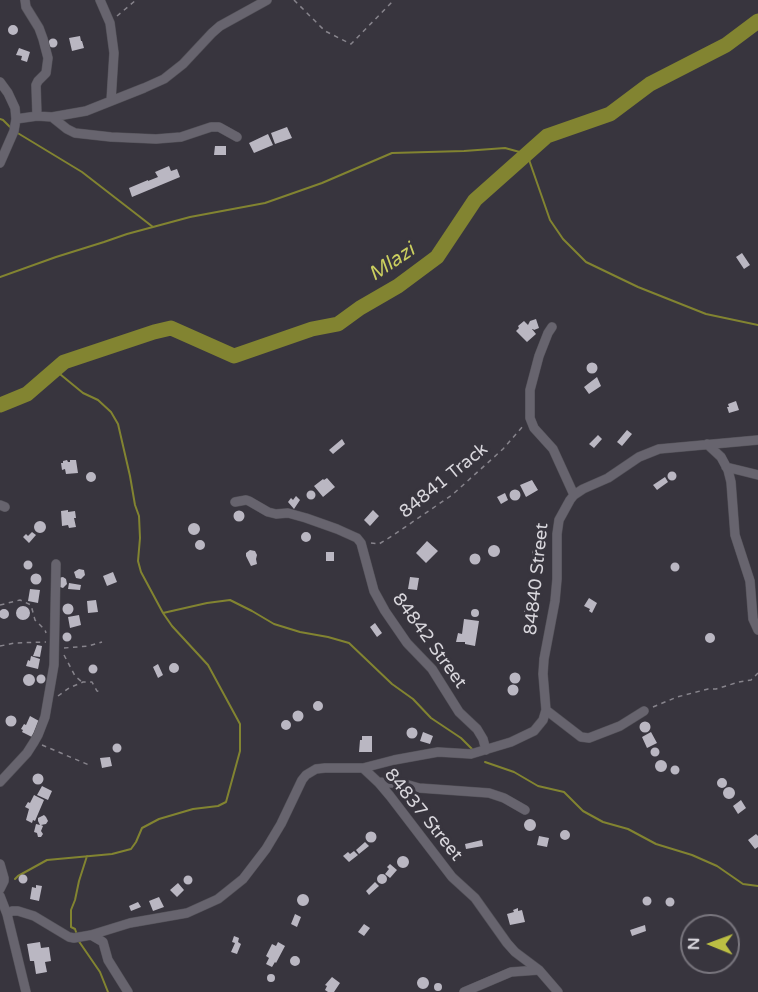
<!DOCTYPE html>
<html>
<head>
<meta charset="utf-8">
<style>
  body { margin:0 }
  #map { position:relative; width:758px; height:992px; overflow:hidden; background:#38353e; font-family:"Varela Round",sans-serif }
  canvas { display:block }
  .north { position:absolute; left:680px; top:914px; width:60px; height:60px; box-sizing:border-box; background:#38353e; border:2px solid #78757d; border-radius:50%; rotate:271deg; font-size:16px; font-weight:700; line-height:24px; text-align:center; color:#d8d6dc }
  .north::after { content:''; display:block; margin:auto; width:21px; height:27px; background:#bcbf43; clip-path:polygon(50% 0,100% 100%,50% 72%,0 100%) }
</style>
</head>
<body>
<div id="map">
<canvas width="758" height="992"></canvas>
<div class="north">N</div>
</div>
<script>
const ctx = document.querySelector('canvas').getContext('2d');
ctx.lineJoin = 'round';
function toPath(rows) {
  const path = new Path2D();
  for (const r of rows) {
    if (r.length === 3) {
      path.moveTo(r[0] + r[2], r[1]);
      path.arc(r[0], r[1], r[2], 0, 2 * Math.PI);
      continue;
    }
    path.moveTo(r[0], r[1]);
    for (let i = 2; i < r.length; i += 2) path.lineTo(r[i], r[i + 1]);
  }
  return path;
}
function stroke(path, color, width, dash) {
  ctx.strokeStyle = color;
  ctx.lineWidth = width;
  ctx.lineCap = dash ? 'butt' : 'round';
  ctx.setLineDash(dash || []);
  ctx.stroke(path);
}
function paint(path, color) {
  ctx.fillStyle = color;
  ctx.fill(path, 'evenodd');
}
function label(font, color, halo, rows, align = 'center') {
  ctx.font = font + ' "Varela Round",sans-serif';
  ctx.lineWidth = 6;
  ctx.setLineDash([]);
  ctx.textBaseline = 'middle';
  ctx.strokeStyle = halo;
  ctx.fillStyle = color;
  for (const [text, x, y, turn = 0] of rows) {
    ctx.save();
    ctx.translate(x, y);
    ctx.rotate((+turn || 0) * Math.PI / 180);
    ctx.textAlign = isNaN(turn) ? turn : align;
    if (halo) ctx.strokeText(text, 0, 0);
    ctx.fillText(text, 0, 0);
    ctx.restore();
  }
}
stroke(toPath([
  [0,119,3,120,11,128],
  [16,132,82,172,153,227],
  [0,277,56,257,104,242,127,234,190,217,265,203,322,183,392,153,464,151,505,148,527,154,550,220,563,239,586,262,638,287,706,314,758,325],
  [163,613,207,603,230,600,252,611,274,624,300,632,328,637,349,643,392,684,413,699,431,718,461,738,473,750],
  [485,762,514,772,538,786,564,792,583,811,603,822,628,829,656,844,692,855,717,866,743,884,758,886],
  [15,879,18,876,47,860,112,854,131,849,136,842,142,828,159,819,193,809,218,806,226,802,240,751,240,724,208,665,172,626,163,613,141,572,138,561,140,538,139,516,135,505,130,476,118,424,111,412,98,400,83,393,55,370],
  [77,935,75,929,71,927,71,910,75,900,79,881,87,856],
  [78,940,100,972,108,992]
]), '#828431', 2);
stroke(toPath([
  [0,405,27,394,64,362,154,332,171,328,234,356,312,329,338,324,360,308,398,286,437,257,475,200,547,136,610,114,650,84,726,45,758,21]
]), '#828431', 15);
paint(toPath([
  [13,30,5],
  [80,36,81,41,82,41,84,48,72,51,69,38],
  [53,43,4.5],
  [19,48,30,52,27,62,21,60,22,56,16,55],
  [287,127,292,138,275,144,271,133],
  [268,134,273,145,254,153,249,143],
  [215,146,226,146,226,155,214,155],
  [169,166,171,171,177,169,180,177,132,197,129,188,148,180,148,181,158,177,155,172],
  [742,253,750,265,744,269,736,257],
  [536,319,539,328,534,330,533,329,532,329,536,334,527,342,516,331,519,328,518,326,524,321,528,325,530,321],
  [592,368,5.5],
  [597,377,601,386,589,394,584,387],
  [736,401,739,410,729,413,727,407,729,407,728,404],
  [627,430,632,434,622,446,617,442],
  [598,435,602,439,594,448,589,444],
  [342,439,345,444,333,454,329,450],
  [67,460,68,462,70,462,70,460,76,460,78,473,66,474,65,469,62,470,61,463,63,463,63,461],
  [672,476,4.5],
  [91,477,5],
  [665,477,668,482,657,490,653,485],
  [327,478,335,487,323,497,314,486,323,479,324,480],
  [532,480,538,490,526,497,520,485],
  [515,495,5.5],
  [311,495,4.5],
  [505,493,508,500,501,504,497,497],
  [296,496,300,500,294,509,288,502,291,498,293,500],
  [68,510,68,512,75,511,76,518,74,518,76,527,69,528,68,525,62,526,61,511],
  [373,510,379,516,370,526,364,520],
  [239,516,5.5],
  [40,527,6],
  [194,529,6],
  [306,537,5],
  [32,532,36,535,29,543,23,537,26,534,28,536],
  [200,545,5],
  [427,541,438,551,426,563,416,553],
  [494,551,6],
  [537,553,5],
  [250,550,255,551,257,555,256,559,257,564,251,566,246,556,246,553],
  [326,552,334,552,334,561,326,561],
  [475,559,5.5],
  [28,565,4.5],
  [675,567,4.5],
  [79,569,84,570,85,575,81,579,76,578,74,572],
  [113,572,117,582,107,586,103,576],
  [36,579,5.5],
  [63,577,66,579,67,584,63,588,60,587,58,578],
  [410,577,419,578,417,590,408,589],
  [69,583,81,585,80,590,68,589],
  [30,589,40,590,38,603,28,601],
  [589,598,597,603,592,613,589,611,590,609,584,606],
  [96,600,98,612,88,613,87,601],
  [68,609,5.5],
  [529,610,5],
  [23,613,7],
  [475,613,4],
  [4,614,5],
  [79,615,81,625,70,628,68,617],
  [464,619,479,621,475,646,465,644,465,642,456,642,458,633,462,634],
  [375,623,382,633,377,637,370,627],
  [67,637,4.5],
  [710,638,5],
  [37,645,42,646,40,657,33,656],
  [31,656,40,659,38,669,26,666,28,660,30,661],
  [174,668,5],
  [158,664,163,675,158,678,153,667],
  [93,669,4.5],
  [515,678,5.5],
  [29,680,6],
  [41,679,4.5],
  [513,690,5.5],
  [318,706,5],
  [298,716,5.5],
  [11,721,5.5],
  [30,716,39,721,32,737,22,732,23,730,21,729,24,724,26,725],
  [286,725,5],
  [645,727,5.5],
  [412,733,5.5],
  [423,732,433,736,430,744,420,741],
  [651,732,657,743,647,748,642,737],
  [362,736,372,736,372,752,359,752,360,740,362,740],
  [117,748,4.5],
  [655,752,4.5],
  [110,757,112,766,102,768,100,758],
  [661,766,6],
  [675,770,4.5],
  [38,779,5.5],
  [722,783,5],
  [42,786,52,791,48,800,37,795],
  [729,793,6],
  [34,795,44,800,35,821,33,820,32,823,26,820,29,809,25,807,28,802,30,803],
  [741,800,746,808,738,814,733,806],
  [44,815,46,817,48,821,46,824,41,825,43,826,41,831,43,834,41,837,38,837,37,833,34,832,36,824,40,825,38,821,38,818],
  [530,825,6],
  [565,835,5],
  [371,837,5.5],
  [756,834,758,836,758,847,755,849,748,840],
  [539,836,549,838,547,847,537,845],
  [482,840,483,846,466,849,465,844],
  [365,842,369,846,359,854,356,850],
  [354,851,358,855,349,862,343,856,348,852,350,854],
  [403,862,6],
  [390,864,397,870,390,878,385,874,389,869,387,867],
  [382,879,5],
  [23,879,4.5],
  [188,880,4.5],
  [375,882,379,886,369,895,366,891],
  [178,883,184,890,177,897,170,890],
  [36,885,42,886,39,901,30,899,32,887,36,888],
  [303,900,6],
  [647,901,4.5],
  [159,897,164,907,153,911,149,901],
  [670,902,4.5],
  [138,902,141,907,131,911,129,906],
  [518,908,518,911,522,910,525,922,510,925,507,914,514,912,513,910],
  [295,914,301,917,297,927,291,924],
  [364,924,370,928,364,936,358,932],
  [645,925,646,931,632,936,630,930],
  [234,936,239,938,238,942,241,944,237,954,231,952,235,943,232,942],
  [40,942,41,948,49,947,51,961,45,962,47,972,36,974,34,961,30,961,27,944],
  [278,942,285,946,276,963,275,962,272,967,266,964,269,958,266,956,272,944,276,946],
  [295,961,5],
  [271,978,4],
  [423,983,6],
  [332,977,340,983,334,992,328,992,325,990,327,986,325,985],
  [438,987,4]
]), '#bab7c2');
const minor = toPath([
  [25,0,26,7,39,28,43,39,48,58,46,73,38,81,36,85,37,116],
  [100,0,110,23,114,53,111,101],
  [0,82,8,93,15,108,16,119,14,131,0,163],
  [52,117,67,129,75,133,111,137,156,139,181,137,211,127,219,127,237,137],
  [16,119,37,116,52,117,86,111,144,88,164,79,183,64,212,33,220,26,267,0],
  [552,327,548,333,539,356,530,390,530,418,534,428,553,449,574,495],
  [707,444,721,457,728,470,731,482,735,535,750,581,753,619,758,630],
  [726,467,758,475],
  [235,502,246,500,249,501,268,512,276,514,288,513,306,518,337,529,357,538,361,543,374,591,385,611,407,643,432,669,459,712,477,729,483,739,486,750],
  [0,505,5,507],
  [546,710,581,737,589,738,620,726,644,711],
  [363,768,394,760,438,752,471,754,511,742,534,731,543,720,546,710,543,674,544,659,555,601,557,579,557,534,559,520,570,500,574,495,583,489,608,478,639,457,659,449,758,440],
  [0,782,27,753,34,742,38,735,45,717,54,665,56,564],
  [378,782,405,784,419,788,489,793,504,798,525,810],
  [0,864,4,878,4,881,0,889],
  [0,896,7,914,26,992],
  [7,914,12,911,18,911,34,916,69,937,74,938,91,935,130,923,187,913,218,899,243,879,266,849,281,824,302,780,306,775,316,769,325,768,363,768,379,783,390,796,452,877,475,898,507,943,515,952,539,970,558,992],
  [91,935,103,942,108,960,128,992],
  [464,992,511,972,539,970]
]);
stroke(minor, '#535158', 10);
stroke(toPath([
  [294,0,325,31,351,44,394,0],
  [117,16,136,0],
  [371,543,379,544,392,536,452,495,503,449,524,425],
  [0,605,20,600,31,605,35,620,45,630,46,633],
  [0,646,15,643,46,642],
  [64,648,88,646,102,642],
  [64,655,75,676,82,682],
  [58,696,69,688,83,682,92,682,97,691,101,692],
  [653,707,677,697,708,689,716,689,739,682,751,680,758,673],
  [42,745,89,765]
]), '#87848c', 1.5, [4.5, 4.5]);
stroke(minor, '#67646e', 9);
label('18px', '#d8d6dc', '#38353e', [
  ["84841 Track",444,481,-39],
  ["84840 Street",537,579,-84],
  ["84842 Street",429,641,54],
  ["84837 Street",423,815,51]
]);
label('italic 20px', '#cbcf5f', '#38353e', [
  ["Mlazi",392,263,-34]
]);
</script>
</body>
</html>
